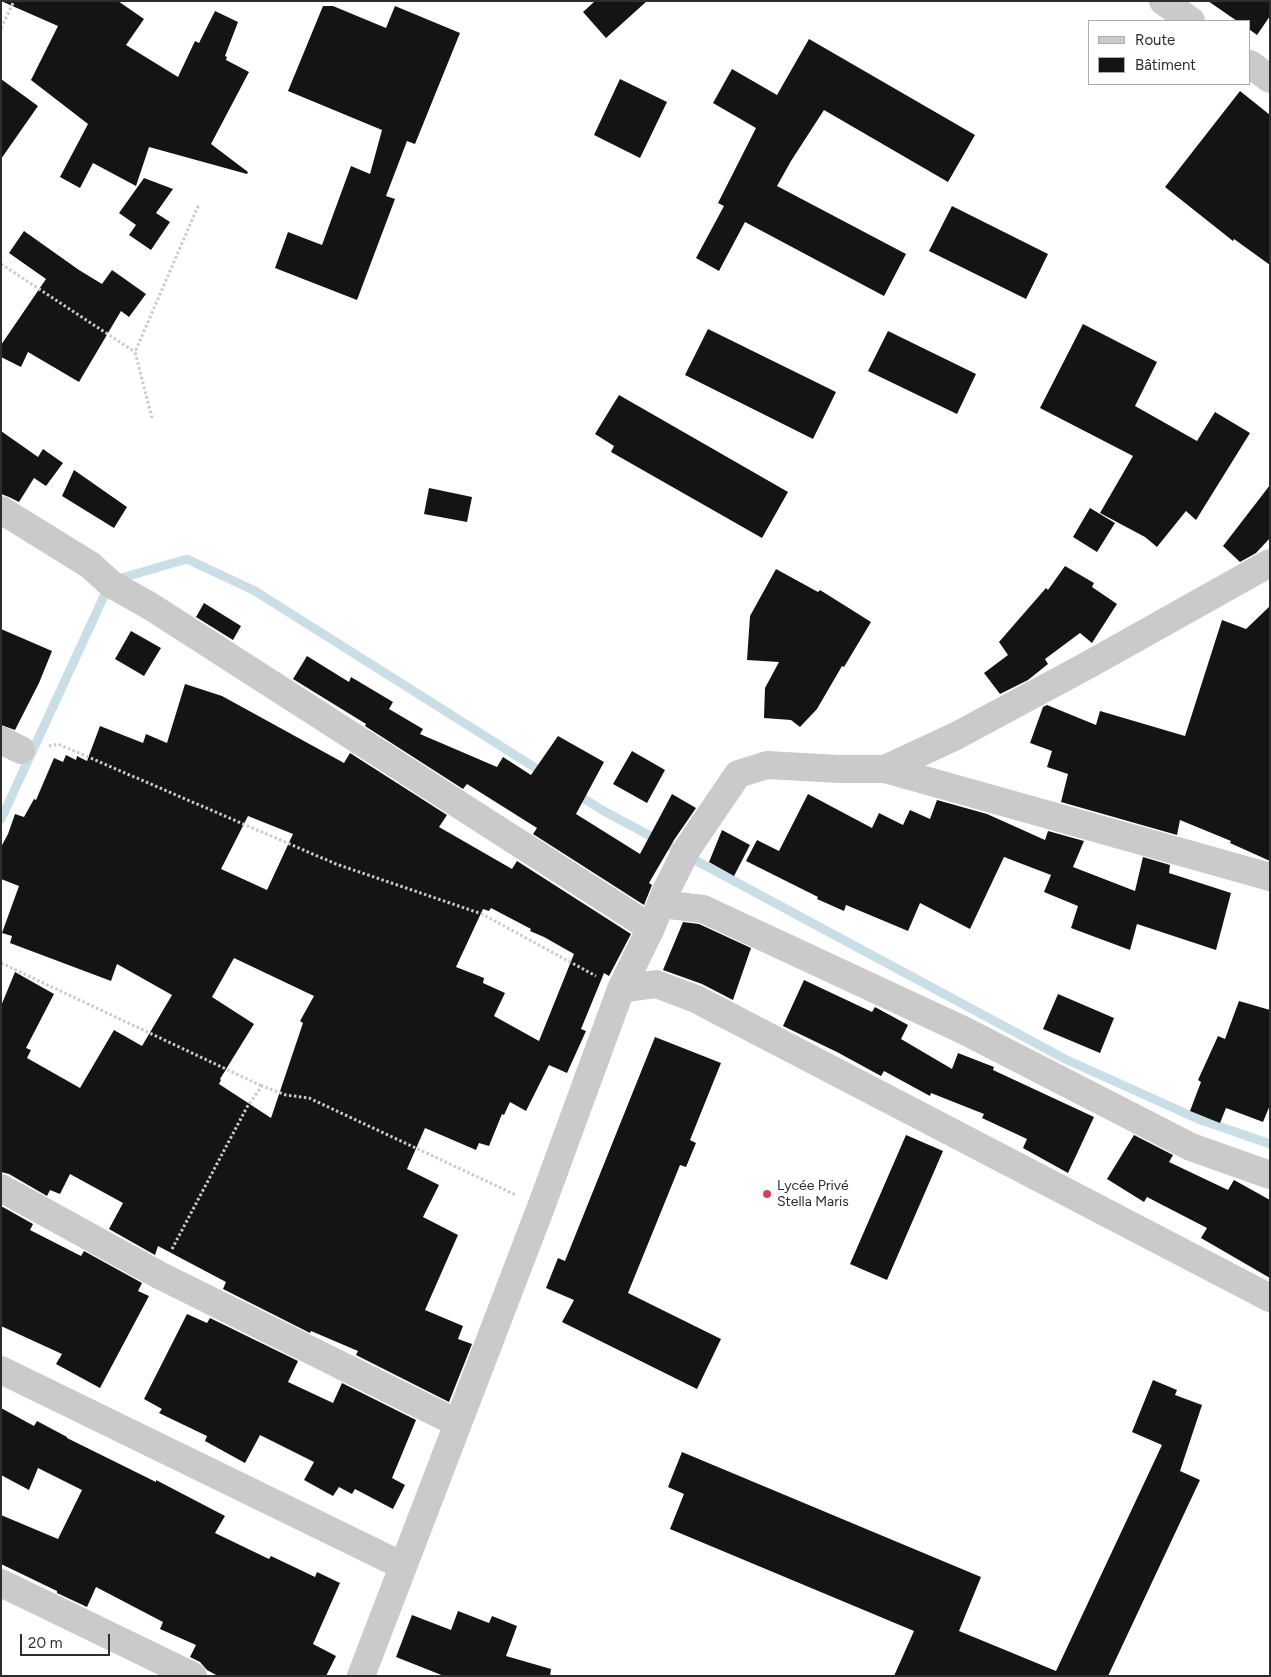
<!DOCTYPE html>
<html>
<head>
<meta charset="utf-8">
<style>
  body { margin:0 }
  #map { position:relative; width:1271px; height:1677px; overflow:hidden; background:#fff; font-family:Figtree,sans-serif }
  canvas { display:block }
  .frame { position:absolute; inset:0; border:2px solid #2d2d2d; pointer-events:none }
  .legend { position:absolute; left:1088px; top:20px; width:162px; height:65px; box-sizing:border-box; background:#fff; border:1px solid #ababab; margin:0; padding:6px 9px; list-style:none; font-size:15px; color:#2d2d2d }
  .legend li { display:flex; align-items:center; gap:10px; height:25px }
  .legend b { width:25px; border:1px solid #ababab }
  .scale { position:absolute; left:20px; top:1634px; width:90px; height:22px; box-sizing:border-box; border:2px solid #2d2d2d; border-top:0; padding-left:6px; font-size:15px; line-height:18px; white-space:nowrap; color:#2d2d2d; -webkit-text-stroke:4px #fff; paint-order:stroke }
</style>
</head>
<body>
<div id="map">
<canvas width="1271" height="1677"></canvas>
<div class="frame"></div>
<ul class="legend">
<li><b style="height:6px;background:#cacaca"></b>Route</li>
<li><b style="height:14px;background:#141414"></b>Bâtiment</li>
</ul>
<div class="scale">20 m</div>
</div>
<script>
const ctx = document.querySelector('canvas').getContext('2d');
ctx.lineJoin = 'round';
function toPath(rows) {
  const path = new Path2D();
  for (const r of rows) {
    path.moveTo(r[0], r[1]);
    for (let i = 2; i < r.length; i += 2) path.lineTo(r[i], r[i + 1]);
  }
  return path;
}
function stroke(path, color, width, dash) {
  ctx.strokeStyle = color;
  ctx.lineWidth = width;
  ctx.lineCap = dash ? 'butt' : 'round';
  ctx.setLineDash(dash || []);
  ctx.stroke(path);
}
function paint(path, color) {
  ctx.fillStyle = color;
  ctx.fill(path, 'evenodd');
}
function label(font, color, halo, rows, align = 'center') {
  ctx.font = font + ' Figtree,sans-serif';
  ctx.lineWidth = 5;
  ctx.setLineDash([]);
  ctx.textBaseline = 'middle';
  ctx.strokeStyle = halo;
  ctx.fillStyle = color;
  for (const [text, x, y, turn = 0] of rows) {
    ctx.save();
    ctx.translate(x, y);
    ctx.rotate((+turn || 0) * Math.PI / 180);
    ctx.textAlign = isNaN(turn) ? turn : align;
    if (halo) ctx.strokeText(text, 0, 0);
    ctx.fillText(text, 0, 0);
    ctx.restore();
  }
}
stroke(toPath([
  [575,793,602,810,1065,1059,1198,1119,1270,1144],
  [1,819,111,581,187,559,255,591,545,774]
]), '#cadee7', 9);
paint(toPath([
  [1,1,118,1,144,19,126,45,178,77,195,41,199,43,215,11,238,22,225,56,227,57,226,60,249,72,211,144,248,172,247,174,149,147,136,186,93,163,80,188,60,177,88,124,31,80,58,26],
  [595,1,647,1,606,38,583,12],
  [1208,1,1270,1,1270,16,1257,35,1250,30,1250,21,1237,21],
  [323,6,333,6,386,28,395,6,460,33,415,144,407,141,386,196,395,199,357,300,275,268,288,232,322,245,351,166,370,174,382,130,288,91],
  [809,39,975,135,948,182,824,110,791,161,777,186,906,254,884,296,745,222,719,271,696,258,724,206,718,203,756,128,713,103,732,69,777,95],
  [1,79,38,106,1,159],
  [620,79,667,102,640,158,594,135],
  [1240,91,1270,115,1270,265,1234,239,1233,241,1165,187],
  [144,178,173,189,156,213,170,222,151,250,129,235,136,225,119,213],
  [952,206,1048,254,1026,299,929,251],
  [24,231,79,270,102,284,112,270,146,294,129,317,121,311,79,382,28,352,21,367,1,357,1,345,46,279,9,253],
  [1083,324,1157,362,1135,406,1197,441,1215,412,1250,433,1196,520,1186,511,1157,547,1145,537,1100,513,1133,456,1040,408],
  [708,329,836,392,813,439,685,375],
  [888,331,976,374,957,414,868,371],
  [619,395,788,492,762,538,611,452,614,446,595,434],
  [1,431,38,457,43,449,63,463,46,486,34,478,19,502,9,497,1,494],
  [74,470,127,507,114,528,62,496],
  [1270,485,1270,538,1256,553,1240,562,1223,546],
  [429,488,472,497,467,522,424,514],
  [1090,508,1115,523,1097,552,1073,537],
  [1065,566,1094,583,1092,587,1117,604,1092,643,1080,633,1045,659,1048,664,1028,680,1000,694,984,673,1008,655,999,642,1046,588,1048,590],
  [776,569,818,592,820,590,871,622,844,667,842,666,817,709,800,727,791,720,764,718,765,688,779,662,747,660,750,616],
  [204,603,241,626,233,640,196,617],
  [1270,606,1270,861,1230,843,1231,841,1180,820,1177,835,1061,802,1068,774,1047,767,1052,751,1030,743,1043,707,1047,705,1096,725,1100,711,1185,736,1222,620,1246,629],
  [1,629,52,651,39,683,15,730,1,725],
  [131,631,161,648,144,676,115,659],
  [307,656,349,682,351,677,393,702,389,709,423,729,420,734,497,767,503,757,531,775,558,736,604,762,576,814,640,854,672,794,696,808,674,840,649,883,652,885,644,905,533,834,537,828,467,784,463,789,365,726,366,724,293,679],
  [185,684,222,696,344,763,350,753,447,815,439,827,512,869,517,861,631,934,609,976,604,973,581,1029,586,1031,567,1073,549,1065,526,1111,510,1102,504,1115,502,1114,489,1146,479,1143,476,1150,425,1128,407,1169,439,1185,423,1217,458,1235,425,1310,463,1326,458,1339,472,1344,449,1402,356,1355,358,1351,311,1331,310,1333,223,1289,226,1282,158,1246,155,1255,109,1229,123,1203,70,1174,60,1194,50,1190,47,1196,9,1174,1,1172,1,1006,15,972,54,994,26,1048,31,1050,27,1058,80,1088,114,1030,142,1046,172,995,117,964,111,981,10,943,12,936,2,933,19,886,1,879,1,847,8,834,15,814,24,817,34,799,36,800,54,758,63,762,66,755,76,760,77,756,87,761,100,726,143,743,146,734,167,743],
  [248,816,293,834,267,890,221,869],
  [491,908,531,929,530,931,544,937,574,954,539,1041,494,1016,505,993,483,983,484,978,456,967,483,909,489,911],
  [234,958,314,996,300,1021,303,1023,271,1118,219,1084,221,1080,220,1079,254,1024,212,997],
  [632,751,665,770,647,803,613,784],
  [808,794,872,828,879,813,903,825,910,810,930,819,937,800,987,814,1045,840,1048,831,1084,841,1073,867,1135,891,1143,857,1170,865,1169,873,1231,893,1216,950,1137,924,1130,950,1071,928,1078,906,1044,892,1051,875,1004,857,970,929,920,903,908,931,846,905,844,911,817,899,818,897,746,861,757,840,779,851],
  [722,830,750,845,734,876,709,862],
  [683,922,699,924,751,948,733,1000,702,984,663,970],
  [804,980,872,1012,875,1007,908,1025,901,1039,952,1069,958,1053,994,1067,993,1070,1094,1117,1068,1173,1023,1148,1027,1139,982,1118,984,1114,931,1093,930,1096,884,1071,881,1076,837,1052,783,1026],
  [1058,994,1114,1018,1100,1053,1043,1029],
  [1239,1001,1270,1010,1270,1105,1263,1122,1226,1108,1220,1123,1190,1111,1201,1082,1198,1080,1218,1036,1225,1039],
  [655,1037,721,1063,690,1140,696,1143,686,1167,680,1165,628,1293,721,1339,697,1389,562,1322,574,1300,546,1288,558,1258,565,1261],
  [906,1135,943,1151,887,1280,850,1264],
  [1134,1135,1173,1155,1169,1162,1228,1190,1234,1180,1270,1200,1270,1278,1201,1238,1207,1228,1147,1197,1144,1202,1107,1179],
  [1,1206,33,1224,30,1230,81,1256,84,1251,142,1283,138,1291,149,1296,100,1388,56,1364,62,1354,1,1326],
  [187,1314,207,1323,210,1318,298,1361,288,1382,333,1403,342,1383,416,1420,392,1478,405,1485,393,1509,355,1489,352,1494,339,1487,333,1496,304,1480,314,1462,260,1435,245,1463,205,1441,207,1436,159,1413,162,1409,144,1399],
  [1153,1380,1177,1390,1175,1395,1202,1405,1180,1471,1200,1480,1108,1676,894,1676,914,1631,670,1529,684,1494,668,1487,682,1452,981,1577,959,1631,1056,1671,1162,1445,1132,1432],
  [1,1408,34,1426,37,1421,67,1437,67,1438,156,1482,156,1480,225,1516,215,1533,269,1559,271,1556,315,1577,317,1572,340,1583,313,1644,336,1656,326,1676,218,1676,207,1670,200,1662,190,1657,196,1645,160,1629,163,1622,96,1587,87,1607,57,1593,57,1591,1,1564,1,1515,58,1539,82,1490,38,1468,29,1490,1,1475],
  [458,1611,489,1623,492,1616,517,1626,506,1656,551,1669,550,1676,444,1676,396,1657,412,1615,451,1630]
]), '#141414');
stroke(toPath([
  [1,28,14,1],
  [1,264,135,352],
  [152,418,135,352,199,204],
  [49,746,58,744,336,864,482,914,596,976],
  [1,963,262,1086],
  [172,1249,247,1107,262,1086,286,1095,309,1098,516,1195]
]), '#cacaca', 3, [2.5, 2.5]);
stroke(toPath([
  [1163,1,1191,21],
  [1250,64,1270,79],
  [1,510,90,565,111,584,150,606,651,928],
  [1,740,21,750],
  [885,769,1270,877],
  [661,904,703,909,963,1030,1191,1147,1270,1175],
  [621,989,656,984,696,999,1270,1298],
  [1,1188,159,1275,457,1423],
  [1,1370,403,1566],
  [1,1583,193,1676],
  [361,1676,541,1207,621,989,651,928,666,891,687,849,738,774,767,765,839,769,885,769,956,736,1088,665,1270,563]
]), '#cacaca', 28);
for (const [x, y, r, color] of [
  [767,1194,5,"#d34156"]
]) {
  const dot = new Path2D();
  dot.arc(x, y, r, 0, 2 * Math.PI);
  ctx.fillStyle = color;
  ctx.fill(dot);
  stroke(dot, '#fff', 2);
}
label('14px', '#2d2d2d', '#fff', [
  ["Lycée Privé",777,1186],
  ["Stella Maris",777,1202]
], 'left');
</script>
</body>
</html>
